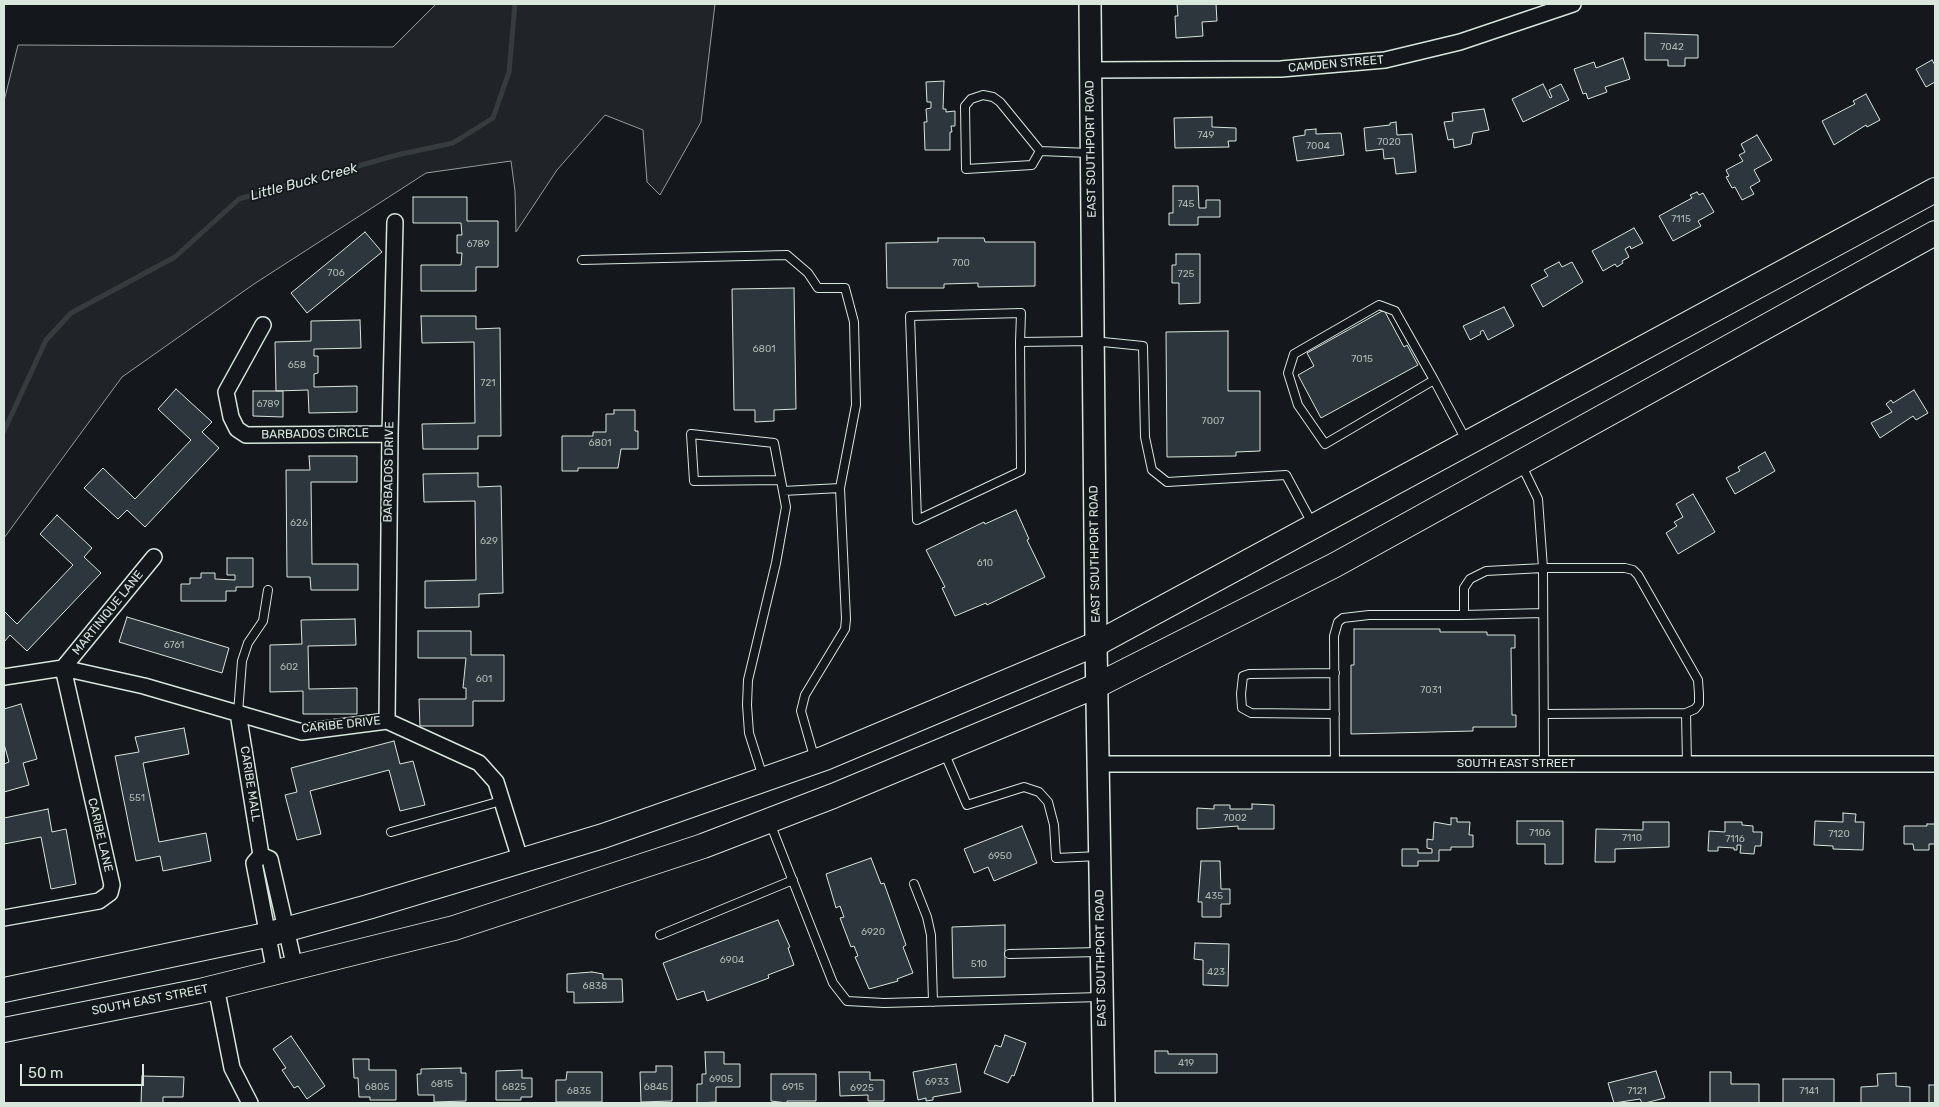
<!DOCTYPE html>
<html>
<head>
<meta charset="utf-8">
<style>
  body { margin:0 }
  #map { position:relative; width:1939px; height:1107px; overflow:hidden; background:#14181c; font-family:Rubik,sans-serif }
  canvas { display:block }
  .frame { position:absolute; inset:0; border:5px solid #d8e6dc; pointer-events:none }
  .scale { position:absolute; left:20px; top:1064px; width:124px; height:22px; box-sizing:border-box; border:2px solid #d8e6dc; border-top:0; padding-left:6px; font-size:15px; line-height:18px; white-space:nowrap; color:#d8e6dc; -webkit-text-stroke:4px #14181c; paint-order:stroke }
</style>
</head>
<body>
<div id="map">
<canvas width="1939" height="1107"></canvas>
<div class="frame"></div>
<div class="scale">50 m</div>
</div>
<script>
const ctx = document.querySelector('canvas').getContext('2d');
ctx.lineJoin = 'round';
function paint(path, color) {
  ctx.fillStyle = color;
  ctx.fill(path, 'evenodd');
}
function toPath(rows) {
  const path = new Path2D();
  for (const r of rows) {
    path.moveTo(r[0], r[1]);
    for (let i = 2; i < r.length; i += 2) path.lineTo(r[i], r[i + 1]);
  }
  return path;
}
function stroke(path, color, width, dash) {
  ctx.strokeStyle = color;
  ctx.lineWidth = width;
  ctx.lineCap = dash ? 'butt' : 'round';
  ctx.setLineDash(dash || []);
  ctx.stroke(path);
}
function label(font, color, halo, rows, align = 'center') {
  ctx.font = font + ' Rubik,sans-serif';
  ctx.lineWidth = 4;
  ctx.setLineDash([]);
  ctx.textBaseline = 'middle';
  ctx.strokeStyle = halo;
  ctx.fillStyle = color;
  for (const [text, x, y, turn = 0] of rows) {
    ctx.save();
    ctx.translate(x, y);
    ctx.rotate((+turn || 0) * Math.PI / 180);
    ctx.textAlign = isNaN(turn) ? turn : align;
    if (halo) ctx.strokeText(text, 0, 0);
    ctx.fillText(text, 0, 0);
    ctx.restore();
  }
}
const green = toPath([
  [436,4,715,4,701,122,660,195,647,182,643,130,605,115,557,170,516,232,515,191,511,161,426,173,254,284,122,377,4,538,4,101,18,45,393,47,436,4]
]);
paint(green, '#202428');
stroke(green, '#939e99', 1);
stroke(toPath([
  [4,431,46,340,71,313,175,257,239,199,401,154,453,143,493,118,509,72,515,4]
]), '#363b3e', 5);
const building = toPath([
  [1177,4,1216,4,1217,21,1202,22,1203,36,1176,38,1175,16,1178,16,1177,4],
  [1645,33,1698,35,1698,58,1685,58,1685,66,1668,66,1668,60,1645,60,1645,33],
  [1623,58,1630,79,1605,87,1607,92,1588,99,1586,93,1583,94,1574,69,1594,62,1596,68,1623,58],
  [1932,60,1935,65,1935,82,1926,87,1916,69,1932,60],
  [944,81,943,109,946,109,946,112,955,111,955,126,951,126,952,132,950,132,950,150,925,150,924,122,927,122,926,109,931,108,931,102,927,102,926,82,944,81],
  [1543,84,1550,98,1552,97,1549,90,1561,84,1569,100,1523,122,1512,99,1543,84],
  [1866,94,1880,120,1867,127,1866,125,1834,145,1822,121,1855,104,1853,101,1866,94],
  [1484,109,1489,130,1473,133,1471,144,1454,148,1453,139,1448,140,1444,122,1453,121,1452,113,1484,109],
  [1212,117,1212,127,1236,128,1236,141,1228,141,1229,147,1175,148,1174,118,1212,117],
  [1396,122,1397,135,1412,134,1416,172,1396,174,1394,158,1384,159,1383,149,1366,151,1364,128,1390,125,1390,123,1396,122],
  [1316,129,1316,134,1341,133,1344,155,1297,161,1293,137,1305,135,1305,130,1316,129],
  [1757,135,1772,160,1754,170,1760,181,1750,187,1754,194,1742,200,1735,187,1732,188,1726,177,1729,176,1726,170,1743,161,1739,155,1745,152,1741,144,1757,135],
  [1173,186,1198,186,1199,208,1206,208,1206,200,1220,200,1220,217,1198,217,1198,225,1169,225,1169,213,1173,213,1173,186],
  [1697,192,1699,195,1703,193,1714,212,1698,221,1701,226,1673,241,1659,216,1692,198,1690,195,1697,192],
  [413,197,467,197,467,221,498,221,498,267,476,267,476,291,421,291,421,265,461,265,462,253,457,253,457,235,462,235,461,223,413,223,413,197],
  [1634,228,1643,243,1631,249,1630,246,1625,249,1629,257,1622,261,1623,263,1617,267,1615,264,1603,271,1592,251,1634,228],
  [365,232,382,252,307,313,291,293,365,232],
  [938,238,984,238,985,242,1035,242,1035,286,978,287,978,283,944,284,944,288,887,288,886,243,938,242,938,238],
  [1176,254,1200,254,1200,303,1179,304,1179,283,1172,283,1172,265,1176,265,1176,254],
  [1559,262,1562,267,1572,262,1583,282,1543,307,1531,285,1548,276,1544,270,1559,262],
  [794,288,796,409,774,410,774,421,755,422,755,410,734,410,732,289,794,288],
  [1504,307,1514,326,1488,340,1483,330,1480,332,1481,334,1470,340,1463,326,1504,307],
  [1384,310,1404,347,1407,345,1418,365,1321,418,1298,375,1314,366,1307,353,1384,310],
  [421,316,476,316,476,329,500,328,501,436,478,436,478,449,423,449,422,424,475,423,474,342,422,343,421,316],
  [360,320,361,348,314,349,314,356,318,356,318,373,314,374,314,387,357,386,357,412,309,413,308,390,276,391,275,342,311,341,311,321,360,320],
  [1228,331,1228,391,1260,391,1260,451,1236,452,1236,456,1167,457,1166,332,1228,331],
  [176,389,212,422,202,432,219,448,145,527,127,510,118,519,84,488,103,468,135,499,191,440,158,409,176,389],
  [1914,390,1928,413,1916,420,1913,416,1880,438,1871,423,1892,412,1886,404,1891,400,1893,403,1914,390],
  [253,391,283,391,283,417,253,416,253,391],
  [614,410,635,410,635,431,638,431,638,449,621,449,618,468,578,468,578,471,562,471,562,436,593,436,593,432,606,432,606,414,614,414,614,410],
  [1765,452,1775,471,1735,494,1726,478,1740,471,1738,467,1765,452],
  [309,456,357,456,357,482,311,482,312,564,358,564,358,590,311,590,310,577,287,577,286,470,310,470,309,456],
  [478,473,478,487,501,486,503,593,479,594,479,607,425,608,425,581,476,580,475,501,424,502,423,474,478,473],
  [1693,494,1715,532,1678,554,1666,533,1677,526,1674,522,1683,517,1676,504,1693,494],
  [1016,510,1029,539,1027,540,1045,577,987,605,986,603,955,616,942,588,945,587,926,550,984,522,985,524,1016,510],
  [57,515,92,548,84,557,101,573,27,651,10,635,4,642,4,611,17,624,73,565,40,534,57,515],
  [227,558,253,558,253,587,236,587,236,591,226,591,226,601,181,601,181,584,190,584,190,578,201,578,201,573,215,573,215,579,235,580,235,575,227,575,227,558],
  [127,617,229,648,222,673,119,642,127,617],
  [355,619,356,645,308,646,309,689,357,688,357,714,303,714,303,691,270,692,270,645,302,644,301,620,355,619],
  [1354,629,1440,629,1440,632,1487,632,1487,635,1515,635,1515,648,1511,648,1512,715,1516,715,1516,727,1473,727,1473,731,1351,734,1351,665,1354,665,1354,629],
  [418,631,471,631,471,655,504,655,504,701,473,701,473,726,420,726,419,699,466,699,466,688,463,688,466,658,418,658,418,631],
  [21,704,37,759,23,763,29,785,4,792,4,764,9,762,4,744,4,709,21,704],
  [184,728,189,754,143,763,159,842,206,833,211,861,163,871,160,856,136,861,115,756,139,752,135,737,184,728],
  [394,741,400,764,413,761,425,805,400,811,389,770,310,791,321,834,297,840,285,795,297,792,291,768,394,741],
  [1252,804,1274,805,1274,829,1238,829,1238,826,1197,829,1197,808,1214,809,1214,805,1230,805,1230,809,1252,809,1252,804],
  [48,809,52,832,66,829,76,884,51,889,41,837,4,844,4,818,48,809],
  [1843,813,1856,814,1855,822,1864,822,1863,850,1833,849,1833,846,1814,845,1815,821,1843,822,1843,813],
  [1451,818,1457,818,1457,822,1470,822,1469,835,1473,835,1473,847,1451,847,1451,850,1439,850,1439,861,1418,861,1418,866,1402,866,1402,849,1418,849,1418,853,1432,853,1432,849,1427,848,1427,839,1433,840,1434,822,1451,825,1451,818],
  [1517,821,1563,821,1563,864,1545,864,1545,844,1517,844,1517,821],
  [1643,822,1669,822,1669,847,1615,849,1615,862,1595,862,1596,829,1643,830,1643,822],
  [1725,822,1742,822,1742,825,1753,826,1753,832,1762,832,1761,846,1755,846,1754,854,1740,853,1741,845,1737,845,1737,850,1734,850,1734,848,1718,847,1718,851,1708,851,1709,831,1725,832,1725,822],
  [1927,824,1935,824,1935,844,1929,844,1929,850,1914,850,1913,844,1904,844,1904,826,1927,826,1927,824],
  [1022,826,1037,863,994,881,988,867,974,873,964,849,1022,826],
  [871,858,881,884,884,883,906,945,903,947,913,973,897,979,898,981,869,989,855,957,858,956,854,946,851,947,840,918,844,917,840,906,836,908,826,874,871,858],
  [1201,861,1220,861,1221,889,1230,889,1230,904,1221,904,1221,917,1202,917,1202,902,1198,902,1201,861],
  [778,920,790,947,788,948,794,965,768,975,769,978,707,1001,704,991,677,1000,663,963,778,920],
  [1005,925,1005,977,953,978,952,927,1005,925],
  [1195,943,1229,944,1228,986,1203,985,1203,960,1194,959,1195,943],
  [592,972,603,974,603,979,622,979,623,1002,574,1003,574,992,567,992,567,974,592,972],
  [1005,1035,1026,1043,1014,1076,1012,1075,1008,1083,984,1073,995,1045,1001,1047,1005,1035],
  [291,1036,325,1086,307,1099,298,1086,294,1088,282,1070,286,1068,273,1049,291,1036],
  [1155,1051,1168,1051,1168,1054,1217,1054,1217,1073,1155,1073,1155,1051],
  [705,1052,724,1052,724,1064,740,1064,740,1087,716,1087,716,1102,697,1103,697,1084,702,1084,702,1074,706,1074,705,1052],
  [353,1059,369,1059,369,1070,396,1070,396,1100,370,1100,370,1097,359,1097,358,1078,354,1078,353,1059],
  [956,1064,961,1092,933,1097,933,1100,926,1101,926,1098,918,1100,913,1072,956,1064],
  [656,1066,672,1066,672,1101,641,1102,640,1072,656,1072,656,1066],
  [461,1068,461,1073,466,1073,466,1101,434,1102,434,1095,418,1095,417,1074,421,1074,421,1069,461,1068],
  [522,1070,522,1078,532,1078,532,1097,521,1097,521,1100,496,1100,496,1071,522,1070],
  [1656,1071,1665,1098,1645,1103,1642,1103,1640,1099,1614,1103,1608,1083,1656,1071],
  [567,1072,602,1072,602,1102,556,1102,556,1080,566,1080,567,1072],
  [839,1072,870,1072,870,1080,884,1080,884,1101,868,1101,868,1095,840,1096,839,1072],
  [1710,1072,1731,1072,1731,1084,1759,1084,1759,1103,1710,1103,1710,1072],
  [1896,1073,1896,1086,1910,1087,1910,1103,1861,1103,1861,1087,1878,1086,1877,1074,1896,1073],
  [771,1074,816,1074,816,1101,787,1101,787,1103,771,1101,771,1074],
  [142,1076,184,1077,183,1097,163,1097,163,1103,141,1103,142,1076],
  [1783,1079,1834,1079,1834,1103,1783,1103,1783,1079],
  [1929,1085,1935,1085,1935,1103,1929,1103,1929,1085]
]);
paint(building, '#2c363c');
stroke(building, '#d8e6dc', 1);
const service = toPath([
  [1040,151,1032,165,966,169,965,106,971,99,983,95,993,97,1000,102,1040,151,1089,153],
  [582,260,787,255,808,273,818,288,845,288,854,322,856,405,840,488,846,619,845,629,805,695,801,711,815,760],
  [1020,342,1021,471,917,520,910,316,1021,313,1020,342,1093,341,1143,346,1145,437,1152,470,1167,482,1286,475,1312,523],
  [1434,380,1325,444,1298,405,1288,373,1294,354,1379,305,1395,311,1434,380,1466,440],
  [1521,464,1538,499,1543,568,1544,764],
  [783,491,840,488],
  [1543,613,1464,615,1464,588,1470,579,1486,571,1543,568,1625,568,1633,570,1638,575,1698,680,1699,694,1699,704,1695,709,1686,713,1544,714],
  [1335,673,1249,674,1243,676,1241,694,1242,708,1251,713,1335,714],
  [238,713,242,661,248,643,263,621,268,590],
  [1686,713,1687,764],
  [944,752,967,805,1024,787,1039,792,1048,802,1054,825,1056,858,1099,856],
  [1335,764,1334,636,1338,622,1343,618,1369,615,1464,615],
  [763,777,749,733,747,705,748,680,776,563,786,507,774,443,691,434,694,481,781,480],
  [770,823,833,983,847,1001,884,1003,1100,997],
  [391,832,501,801],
  [914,884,927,917,931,935,933,1002],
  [660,935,793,880],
  [1009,954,1099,952]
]);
const minor = toPath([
  [1090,70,1281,69,1385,60,1460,42,1573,4],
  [263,325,226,392,231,417,237,429,246,435,390,434],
  [4,677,63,668,144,686,302,732,387,721,479,763,496,782,521,862],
  [238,713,261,855,254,863,275,973],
  [387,721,390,434,395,222],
  [1098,764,1935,764],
  [261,855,270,859,295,968],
  [4,918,99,901,110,893,112,885,63,668,154,557],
  [216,987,232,1068,250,1103]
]);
const secondary = toPath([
  [1090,4,1096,644,1104,1103]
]);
const primary = toPath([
  [4,990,266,935,368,907,603,836,825,758,1096,644,1935,190],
  [4,1030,200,991,454,928,703,846,833,796,1096,686,1335,565,1935,233]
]);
stroke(service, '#d8e6dc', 10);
stroke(minor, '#d8e6dc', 18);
stroke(secondary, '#d8e6dc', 24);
stroke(primary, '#d8e6dc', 26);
stroke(service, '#14181c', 8);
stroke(minor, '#14181c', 15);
stroke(secondary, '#14181c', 21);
stroke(primary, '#14181c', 24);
label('10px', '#adbab4', null, [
  ["7042",1672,47],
  ["749",1206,135],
  ["7020",1389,142],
  ["7004",1318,146],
  ["745",1186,204],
  ["7115",1681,219],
  ["6789",478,244],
  ["700",961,263],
  ["706",336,273],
  ["725",1186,274],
  ["6801",764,349],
  ["7015",1362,359],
  ["658",297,365],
  ["721",488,383],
  ["6789",268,404],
  ["7007",1213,421],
  ["6801",600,443],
  ["626",299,523],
  ["629",489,541],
  ["610",985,563],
  ["6761",174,645],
  ["602",289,667],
  ["601",484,679],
  ["7031",1431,690],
  ["551",137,798],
  ["7002",1235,818],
  ["7106",1540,833],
  ["7120",1839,834],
  ["7110",1632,838],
  ["7116",1735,839],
  ["6950",1000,856],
  ["435",1214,896],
  ["6920",873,932],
  ["6904",732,960],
  ["510",979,964],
  ["423",1216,972],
  ["6838",595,986],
  ["419",1186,1063],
  ["6905",721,1079],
  ["6933",937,1082],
  ["6815",442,1084],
  ["6805",377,1087],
  ["6825",514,1087],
  ["6845",656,1087],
  ["6915",793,1087],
  ["6925",862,1088],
  ["6835",579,1091],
  ["7121",1637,1091],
  ["7141",1809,1091]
]);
label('12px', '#d8e6dc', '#14181c', [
  ["CAMDEN STREET",1336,64,-5],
  ["EAST SOUTHPORT ROAD",1091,149,-91],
  ["BARBADOS CIRCLE",315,434,-1],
  ["BARBADOS DRIVE",389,472,-89],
  ["EAST SOUTHPORT ROAD",1095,554,-91],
  ["MARTINIQUE LANE",108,613,-51],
  ["CARIBE DRIVE",341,725,-6],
  ["SOUTH EAST STREET",1516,764],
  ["CARIBE MALL",250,784,81],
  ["CARIBE LANE",100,835,77],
  ["EAST SOUTHPORT ROAD",1101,958,-91],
  ["SOUTH EAST STREET",150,1000,-11]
]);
label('italic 14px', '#d8e6dc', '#14181c', [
  ["Little Buck Creek",304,182,-15]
]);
</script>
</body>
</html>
